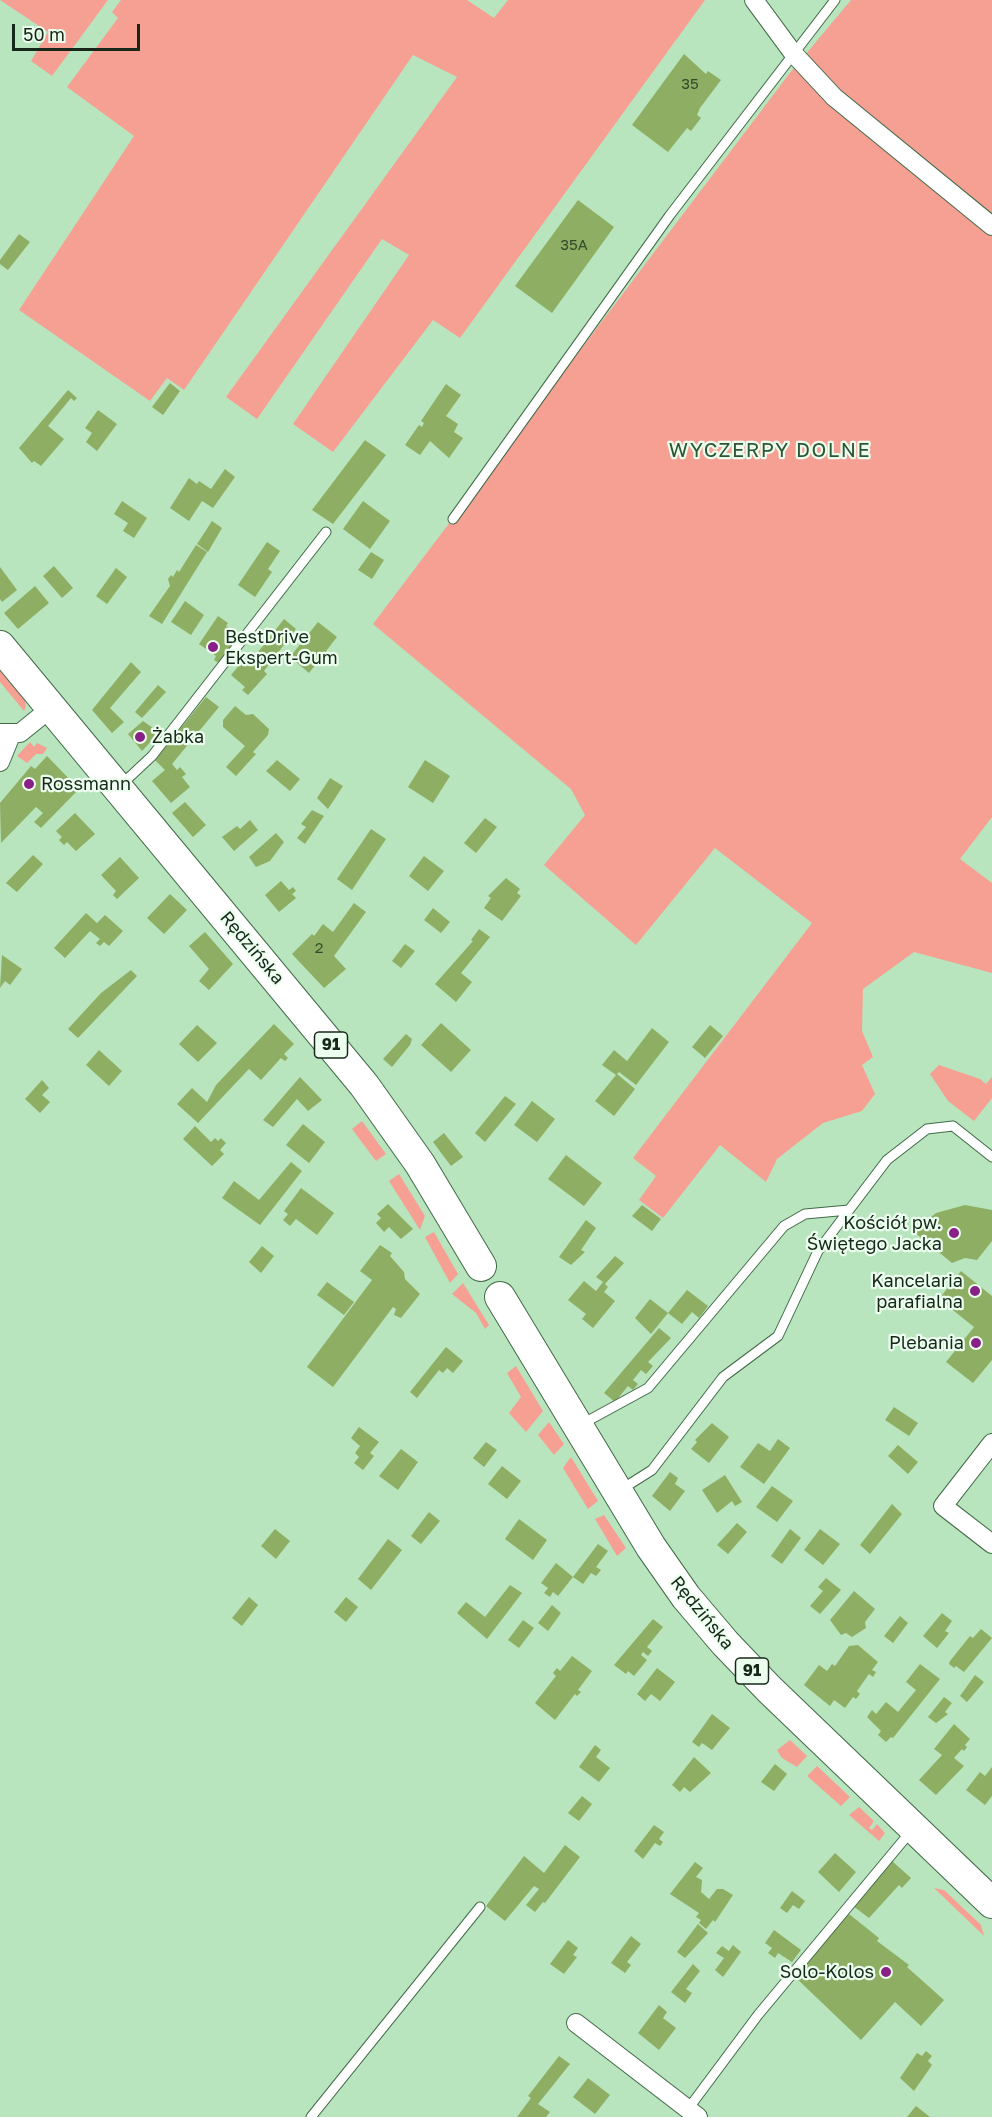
<!DOCTYPE html>
<html>
<head>
<meta charset="utf-8">
<style>
  body { margin:0 }
  #map { position:relative; width:992px; height:2117px; overflow:hidden; background:#b8e5bd; font-family:"Golos Text",sans-serif }
  canvas { display:block }
  .scale { position:absolute; left:12px; top:24px; width:128px; height:27px; box-sizing:border-box; border:3px solid #17281a; border-top:0; padding-left:8px; font-size:18px; line-height:21px; white-space:nowrap; color:#17281a; -webkit-text-stroke:4px #ecfeee; paint-order:stroke }
</style>
</head>
<body>
<div id="map">
<canvas width="992" height="2117"></canvas>
<div class="scale">50 m</div>
</div>
<script>
const ctx = document.querySelector('canvas').getContext('2d');
ctx.lineJoin = 'round';
function paint(path, color) {
  ctx.fillStyle = color;
  ctx.fill(path, 'evenodd');
}
function toPath(rows) {
  const path = new Path2D();
  for (const r of rows) {
    path.moveTo(r[0], r[1]);
    for (let i = 2; i < r.length; i += 2) path.lineTo(r[i], r[i + 1]);
  }
  return path;
}
function stroke(path, color, width, dash) {
  ctx.strokeStyle = color;
  ctx.lineWidth = width;
  ctx.lineCap = dash ? 'butt' : 'round';
  ctx.setLineDash(dash || []);
  ctx.stroke(path);
}
function label(font, color, halo, rows, align = 'center') {
  ctx.font = font + ' "Golos Text",sans-serif';
  ctx.lineWidth = 4.5;
  ctx.setLineDash([]);
  ctx.textBaseline = 'middle';
  ctx.strokeStyle = halo;
  ctx.fillStyle = color;
  for (const [text, x, y, turn = 0] of rows) {
    ctx.save();
    ctx.translate(x, y);
    ctx.rotate((+turn || 0) * Math.PI / 180);
    ctx.textAlign = isNaN(turn) ? turn : align;
    if (halo) ctx.strokeText(text, 0, 0);
    ctx.fillText(text, 0, 0);
    ctx.restore();
  }
}
paint(toPath([
  [0,0,108,0,52,76,31,61,48,32],
  [121,0,467,0,494,18,508,0,705,0,460,338,433,320,333,452,293,424,409,255,382,239,257,419,226,397,457,77,413,55,184,390,167,378,150,401,19,310,134,136,67,87,118,18,112,12],
  [851,0,992,0,992,817,960,859,992,883,992,973,914,952,863,989,862,1031,873,1057,862,1065,875,1094,862,1111,823,1123,777,1159,766,1182,720,1145,663,1218,639,1200,656,1176,633,1158,812,923,715,848,636,945,544,865,585,815,571,789,373,624,789,74],
  [0,666,24,697,26,707,24,711,0,682],
  [30,742,34,747,37,743,47,748,43,754,36,754,27,763,17,756],
  [939,1065,980,1079,986,1084,992,1077,992,1098,974,1121,948,1101,930,1074],
  [362,1121,386,1154,376,1161,352,1129],
  [399,1174,425,1216,420,1230,389,1181],
  [434,1232,458,1274,450,1283,425,1237],
  [463,1283,489,1325,485,1329,476,1313,452,1294],
  [516,1366,543,1411,526,1432,509,1413,521,1397,507,1373],
  [549,1422,564,1444,554,1455,538,1435],
  [571,1457,598,1501,588,1509,563,1468],
  [604,1515,626,1548,617,1556,595,1519],
  [790,1740,807,1756,797,1767,782,1758,777,1750],
  [817,1766,850,1797,841,1806,807,1776],
  [859,1807,874,1821,869,1828,872,1830,877,1824,885,1833,879,1841,849,1815],
  [934,1888,944,1890,981,1925,984,1936]
]), '#f6a094');
paint(toPath([
  [684,54,706,74,708,71,721,80,700,108,697,115,701,118,691,131,687,128,668,152,632,125],
  [578,200,614,227,552,313,515,286],
  [19,234,30,242,8,270,0,264,0,260],
  [170,383,180,391,163,415,152,407],
  [446,384,461,395,446,416,458,424,454,432,463,438,449,458,430,441,420,455,405,445,419,425,422,427,424,423,421,421],
  [68,390,77,398,74,401,71,398,48,426,64,439,41,466,34,461,32,463,19,448],
  [98,410,117,424,97,451,86,442,92,433,85,428],
  [365,440,386,455,333,524,312,510],
  [225,469,235,477,213,508,202,501,189,521,170,508,189,478,197,484,199,481,211,489],
  [122,501,147,518,134,538,123,531,128,523,114,514],
  [363,501,390,521,370,549,343,529],
  [212,521,222,528,208,552,197,544],
  [267,542,280,551,268,569,272,572,255,597,238,585],
  [196,545,207,552,162,624,149,616,170,586,168,579,171,575,173,577,177,570,179,572],
  [371,552,384,560,372,579,358,570],
  [54,566,73,588,62,598,43,576],
  [0,567,17,590,2,602,0,599],
  [116,568,127,577,107,604,96,596],
  [35,586,49,603,18,629,4,613],
  [185,601,204,615,191,635,171,622],
  [218,616,228,623,226,626,240,635,219,663,214,660,216,656,199,644],
  [284,619,296,629,264,671,267,674,248,695,242,690,245,687,231,675,246,657,249,659,253,654,255,656],
  [318,622,337,637,309,673,290,657],
  [131,662,141,672,110,708,124,722,112,733,92,710],
  [158,685,166,692,142,718,135,712],
  [206,697,219,707,172,764,177,770,180,767,186,774,182,777,190,787,171,803,152,781,165,770,155,760],
  [235,706,246,715,253,714,269,729,268,735,253,752,256,754,236,776,226,767,245,746,223,727,223,720],
  [143,721,153,728,151,730,156,736,142,751,128,734],
  [47,756,79,789,41,828,34,822,43,813,36,807,1,843,0,803,31,766,35,769],
  [277,760,300,779,290,791,266,771],
  [425,760,450,776,433,803,408,787],
  [330,778,343,786,328,809,317,798],
  [185,802,206,825,193,837,172,813],
  [312,810,324,816,305,844,297,838,306,827,301,824],
  [75,813,95,834,76,851,67,842,64,845,59,840,62,837,56,831],
  [485,818,497,827,476,853,464,843],
  [250,820,258,830,234,851,222,837,237,826,240,829],
  [371,829,386,839,352,890,337,879],
  [276,833,284,842,270,861,256,867,249,857],
  [33,855,43,864,17,892,6,883],
  [424,856,444,871,428,891,409,876],
  [120,857,139,878,117,899,113,895,116,891,101,875],
  [506,878,520,889,517,893,521,896,502,921,484,908,491,898,488,896],
  [281,881,289,890,293,887,296,891,292,894,296,898,279,912,265,895],
  [170,894,187,910,164,934,147,918],
  [354,903,366,912,334,956,346,969,324,988,292,954,312,934,314,936,323,924,333,932],
  [433,908,450,922,441,933,424,920],
  [86,913,97,923,105,915,123,931,109,946,104,942,100,946,96,943,100,939,90,931,65,958,54,948],
  [479,929,490,937,461,973,472,982,456,1002,435,984,473,941,471,940],
  [205,932,233,964,209,990,199,981,209,969,189,946],
  [405,944,415,951,401,968,392,961],
  [2,955,22,969,10,985,5,981,0,988],
  [131,970,137,976,78,1038,68,1029,101,993],
  [441,1023,471,1050,451,1072,421,1045],
  [274,1024,294,1044,284,1054,288,1058,285,1061,281,1058,261,1080,249,1069,198,1123,177,1104,192,1088,207,1102,216,1085],
  [197,1025,217,1043,198,1062,179,1044],
  [710,1025,723,1036,705,1058,692,1047],
  [652,1028,669,1042,636,1085,619,1072,617,1074,635,1089,614,1116,595,1101,616,1075,602,1065,614,1050,627,1061],
  [406,1034,412,1039,410,1045,392,1067,383,1059],
  [99,1050,122,1071,109,1086,86,1065],
  [300,1077,322,1100,308,1111,297,1099,273,1127,263,1120],
  [42,1080,49,1088,42,1095,50,1102,40,1113,25,1099],
  [505,1096,516,1104,485,1142,475,1133],
  [532,1101,555,1119,537,1142,514,1125],
  [303,1124,325,1142,309,1163,286,1145],
  [195,1126,211,1142,215,1138,218,1141,221,1138,226,1143,220,1150,224,1154,212,1166,183,1139],
  [444,1133,463,1157,451,1166,433,1142],
  [566,1155,602,1183,584,1206,548,1179],
  [291,1162,302,1171,260,1225,222,1198,234,1181,259,1200],
  [301,1188,334,1213,317,1235,296,1219,290,1226,283,1220,288,1214,284,1211],
  [388,1204,413,1229,401,1239,389,1227,384,1232,376,1223,381,1218,377,1214],
  [642,1205,661,1219,652,1231,632,1216],
  [965,1205,992,1210,992,1241,977,1260,965,1258,952,1263,913,1231,936,1213],
  [586,1220,596,1228,581,1250,585,1252,571,1265,559,1257],
  [380,1245,392,1253,390,1256,404,1272,405,1279,420,1294,401,1318,394,1315,396,1309,393,1307,333,1387,307,1367,372,1280,360,1271],
  [262,1246,274,1256,261,1273,249,1262],
  [615,1256,624,1263,605,1284,608,1287,604,1292,615,1301,593,1328,582,1319,586,1314,568,1300,584,1281,596,1291,603,1282,596,1277],
  [961,1271,992,1296,992,1360,973,1383,946,1362,974,1327,939,1299],
  [327,1282,354,1302,344,1315,317,1295],
  [687,1290,708,1306,699,1318,692,1312,682,1324,668,1313,651,1334,635,1318,650,1299,668,1313],
  [659,1328,671,1338,648,1362,653,1366,646,1374,641,1370,633,1380,638,1384,633,1390,628,1386,615,1402,604,1393],
  [446,1347,463,1361,453,1373,447,1368,443,1373,439,1370,417,1398,410,1392],
  [894,1407,918,1423,909,1436,885,1420],
  [712,1423,729,1437,709,1463,691,1449,697,1442,695,1440],
  [359,1427,379,1442,370,1453,374,1456,363,1470,354,1463,359,1457,355,1453,360,1446,351,1438],
  [778,1439,790,1448,764,1484,740,1467,758,1443,770,1451],
  [486,1442,497,1450,484,1467,473,1458],
  [898,1445,918,1462,908,1474,888,1456],
  [401,1449,418,1462,398,1490,379,1476],
  [502,1466,521,1481,507,1499,488,1484],
  [670,1472,678,1478,675,1484,685,1491,670,1511,652,1496],
  [725,1475,742,1502,735,1506,732,1501,717,1513,702,1490],
  [772,1486,793,1501,777,1522,756,1507],
  [892,1504,902,1514,870,1554,860,1545],
  [429,1512,440,1521,421,1544,411,1536],
  [519,1519,547,1540,533,1560,505,1539],
  [737,1523,747,1532,728,1554,717,1545],
  [275,1529,290,1541,276,1559,261,1546],
  [790,1529,801,1538,782,1564,771,1556],
  [820,1529,840,1544,823,1565,804,1550],
  [388,1539,402,1550,371,1590,358,1579],
  [598,1544,608,1551,596,1567,601,1570,596,1576,591,1573,583,1584,573,1577],
  [556,1563,573,1577,558,1596,553,1592,550,1597,544,1593,548,1588,541,1583],
  [826,1578,841,1590,820,1614,810,1606,823,1591,818,1587],
  [510,1585,522,1593,487,1639,457,1613,466,1602,485,1617],
  [854,1591,875,1609,865,1622,866,1628,852,1637,846,1633,841,1635,830,1620],
  [249,1597,258,1605,242,1626,232,1618],
  [346,1597,358,1607,346,1622,334,1612],
  [552,1605,561,1613,548,1631,538,1623],
  [942,1613,952,1621,945,1631,949,1633,937,1648,923,1636],
  [900,1616,908,1623,893,1643,884,1636],
  [653,1619,663,1627,647,1647,652,1651,648,1656,643,1652,641,1655,647,1660,634,1676,628,1671,626,1674,614,1665],
  [523,1620,534,1628,519,1648,508,1640],
  [981,1629,992,1638,964,1672,956,1666,954,1668,949,1664,950,1661,970,1636,973,1638],
  [858,1645,878,1662,872,1670,876,1672,873,1677,869,1674,857,1691,860,1694,856,1699,853,1697,845,1708,834,1700,830,1706,804,1685,819,1665,827,1671,832,1664,835,1666,849,1646],
  [572,1656,592,1671,578,1690,581,1692,577,1696,575,1694,555,1720,535,1703,556,1676,553,1673,557,1668,560,1671],
  [920,1664,940,1679,893,1738,891,1737,886,1742,878,1735,881,1731,867,1717,872,1710,876,1714,886,1702,898,1712,916,1690,906,1682],
  [657,1668,675,1682,660,1701,651,1694,645,1701,637,1694],
  [975,1675,984,1682,967,1702,960,1696],
  [944,1697,952,1703,945,1712,948,1714,936,1723,928,1717],
  [712,1714,730,1728,712,1750,702,1743,699,1747,692,1742],
  [954,1724,970,1739,965,1745,967,1747,964,1751,962,1749,954,1758,964,1766,936,1795,919,1780,942,1755,934,1749],
  [595,1745,601,1750,596,1757,610,1768,599,1782,579,1767],
  [694,1757,711,1773,690,1792,684,1787,680,1792,672,1785],
  [775,1764,787,1774,774,1791,761,1782],
  [992,1767,992,1796,985,1805,966,1790,980,1772,985,1776],
  [582,1796,592,1804,579,1821,568,1813],
  [654,1825,664,1832,659,1839,663,1842,660,1846,655,1843,643,1859,634,1851],
  [565,1845,580,1857,545,1903,543,1902,535,1912,526,1905,539,1889,534,1886,505,1921,486,1906,524,1856,544,1873],
  [835,1853,856,1872,839,1892,818,1872],
  [892,1861,911,1878,902,1888,899,1885,869,1918,853,1906],
  [695,1862,703,1868,696,1877,702,1880,701,1892,709,1899,717,1889,723,1889,733,1895,715,1922,713,1920,706,1929,699,1923,701,1920,696,1917,699,1913,670,1894],
  [792,1891,805,1901,799,1909,793,1905,787,1913,780,1908],
  [849,1914,879,1938,877,1941,909,1965,907,1967,944,2000,921,2026,895,2002,861,2040,794,1976],
  [698,1924,708,1933,685,1958,677,1952],
  [774,1930,801,1950,792,1962,778,1953,775,1958,768,1953,772,1948,765,1943],
  [631,1936,641,1944,627,1962,631,1965,625,1973,611,1963],
  [568,1940,578,1948,573,1955,577,1957,564,1974,550,1964],
  [733,1945,741,1952,723,1977,715,1970,724,1958,716,1953,722,1946,729,1951],
  [693,1964,700,1971,686,1989,692,1993,685,2003,671,1992],
  [659,2005,667,2012,663,2018,676,2028,659,2050,638,2033],
  [926,2051,932,2056,928,2061,932,2065,914,2091,900,2078,917,2053,922,2056],
  [559,2056,570,2064,538,2104,550,2112,546,2117,517,2117,531,2098,528,2096],
  [588,2078,610,2095,595,2114,573,2097],
  [916,2106,930,2117,907,2117]
]), '#8eae63');
const lane = toPath([
  [453,519,670,215,835,0],
  [121,785,152,756,326,532],
  [582,1424,648,1388,784,1226,805,1214,849,1210],
  [622,1489,652,1470,723,1377,778,1336,818,1251,887,1160,927,1129,953,1126,992,1157],
  [688,2109,758,2015,912,1830],
  [311,2117,480,1907]
]);
const street = toPath([
  [754,0,793,53,834,97,992,226],
  [0,733,20,733,51,708],
  [0,762,11,735],
  [992,1443,943,1506,992,1544],
  [576,2023,698,2117]
]);
const primary = toPath([
  [0,646,364,1085,420,1164,481,1266],
  [500,1297,651,1547,686,1597,725,1643,769,1689,992,1903]
]);
stroke(lane, '#426a48', 11);
stroke(street, '#426a48', 20);
stroke(primary, '#426a48', 32);
stroke(lane, '#fff', 9);
stroke(street, '#fff', 18);
stroke(primary, '#fff', 30);
for (const [x, y, r, color] of [
  [213,647,6,"#882088"],
  [140,737,6,"#882088"],
  [29,784,6,"#882088"],
  [954,1233,6,"#882088"],
  [975,1291,6,"#882088"],
  [976,1343,6,"#882088"],
  [886,1972,6,"#882088"]
]) {
  const dot = new Path2D();
  dot.arc(x, y, r, 0, 2 * Math.PI);
  ctx.fillStyle = color;
  ctx.fill(dot);
  stroke(dot, '#ecfeee', 2);
}
label('15px', '#354a2c', null, [
  ["35",690,84],
  ["35A",574,245],
  ["2",319,948]
]);
for (const [x, y, w] of [
  [331,1045,33],
  [752,1671,33]
]) {
  const box = new Path2D();
  box.roundRect(x - w / 2, y - 13, w, 26, 4.5);
  ctx.fillStyle = '#ecfeee';
  ctx.fill(box);
  stroke(box, '#17281a', 1.5);
}
label('bold 16px', '#17281a', null, [
  ["91",331,1045],
  ["91",752,1671]
]);
label('18px', '#17281a', '#ecfeee', [
  ["BestDrive",225,637,"left"],
  ["Ekspert-Gum",225,658,"left"],
  ["Żabka",152,737,"left"],
  ["Rossmann",41,784,"left"],
  ["Kościół pw.",942,1223],
  ["Świętego Jacka",942,1244],
  ["Kancelaria",963,1281],
  ["parafialna",963,1302],
  ["Plebania",964,1343],
  ["Solo-Kolos",874,1972]
], 'right');
label('18px', '#17281a', '#ecfeee', [
  ["Rędzińska",252,948,50],
  ["Rędzińska",702,1613,51]
]);
ctx.letterSpacing = '1.5px';
label('20px', '#2d5534', '#ecfeee', [
  ["WYCZERPY DOLNE",770,451]
]);
ctx.letterSpacing = '0px';
</script>
</body>
</html>
